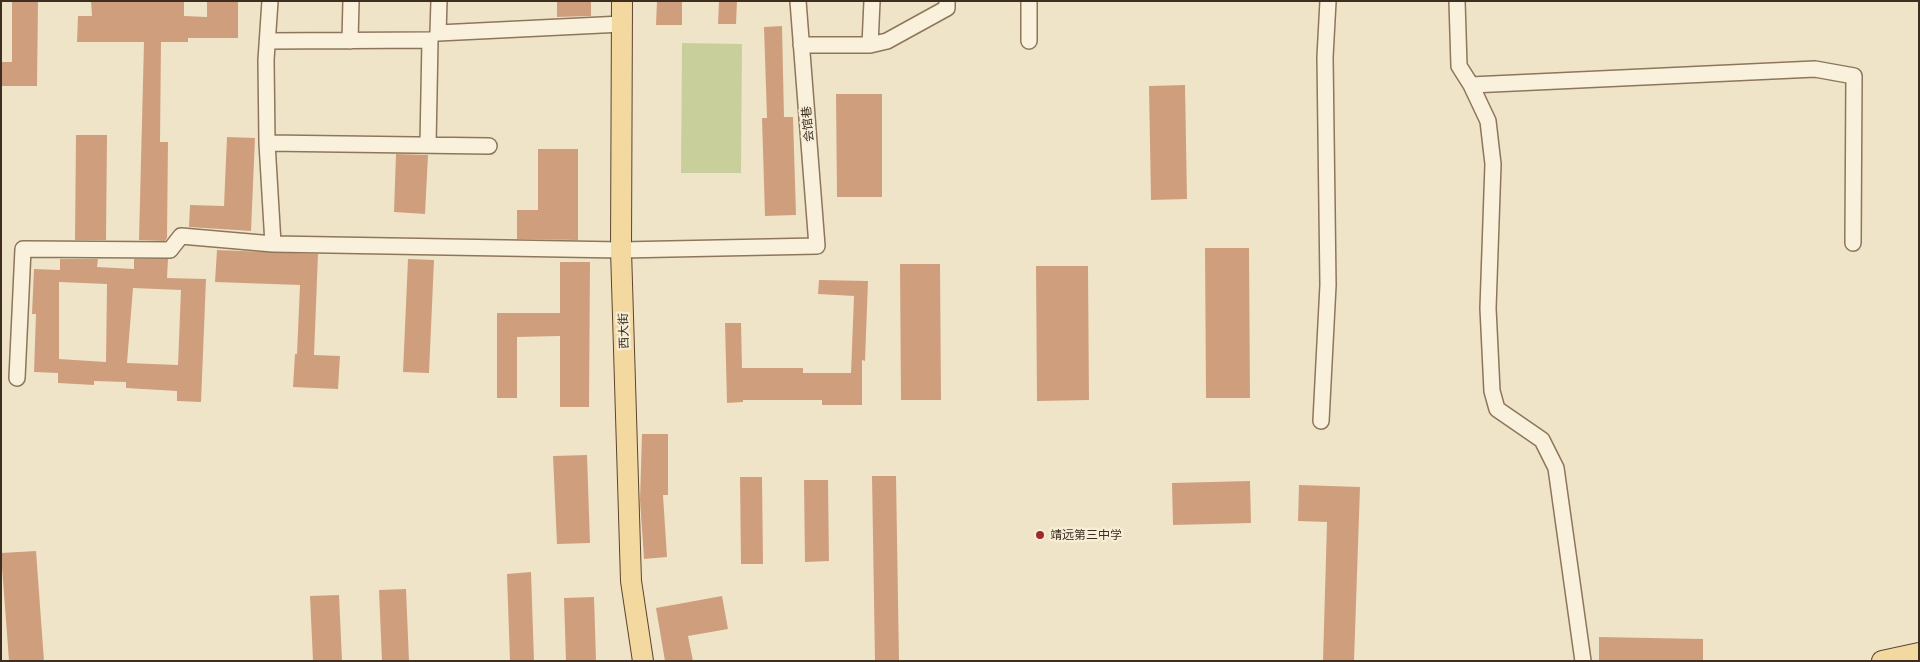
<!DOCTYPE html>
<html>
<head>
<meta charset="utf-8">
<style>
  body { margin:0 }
  #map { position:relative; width:1920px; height:662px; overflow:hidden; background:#f0e4c8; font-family:"Crimson Pro",serif }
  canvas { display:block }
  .frame { position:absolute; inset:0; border:2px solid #3d2e20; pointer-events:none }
</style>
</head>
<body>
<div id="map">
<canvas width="1920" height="662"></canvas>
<div class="frame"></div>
</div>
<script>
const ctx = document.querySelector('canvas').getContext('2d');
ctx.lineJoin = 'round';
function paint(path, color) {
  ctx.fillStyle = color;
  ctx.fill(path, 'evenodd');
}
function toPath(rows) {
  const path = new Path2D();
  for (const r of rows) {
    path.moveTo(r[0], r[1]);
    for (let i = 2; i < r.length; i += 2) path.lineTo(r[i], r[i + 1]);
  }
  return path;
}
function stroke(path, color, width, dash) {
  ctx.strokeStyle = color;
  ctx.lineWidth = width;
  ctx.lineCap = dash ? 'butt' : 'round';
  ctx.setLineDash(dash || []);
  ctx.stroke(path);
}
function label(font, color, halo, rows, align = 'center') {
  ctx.font = font + ' "Crimson Pro","Noto Sans SC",serif';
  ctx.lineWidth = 4.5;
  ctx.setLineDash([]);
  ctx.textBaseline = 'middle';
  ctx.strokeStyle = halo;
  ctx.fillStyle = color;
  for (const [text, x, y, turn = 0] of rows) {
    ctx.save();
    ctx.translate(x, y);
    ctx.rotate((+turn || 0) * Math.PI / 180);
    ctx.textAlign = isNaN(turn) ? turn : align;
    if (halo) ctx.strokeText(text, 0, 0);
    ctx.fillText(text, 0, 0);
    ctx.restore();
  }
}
paint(toPath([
  [682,43,742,44,741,173,681,173]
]), '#c9cf9b');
paint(toPath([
  [12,1,38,1,37,86,1,86,1,62,12,62],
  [91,1,184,1,184,16,207,17,207,1,238,1,238,38,188,38,188,42,161,42,160,142,168,142,167,238,165,241,139,240,144,42,77,42,78,16,92,16],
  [557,1,591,1,591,16,557,17],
  [657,1,682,1,682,25,656,25],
  [719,1,737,1,736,24,718,24],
  [782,26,784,117,793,117,796,215,765,216,762,118,767,118,764,27],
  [1185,85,1187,199,1151,200,1149,86],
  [836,94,882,94,882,197,837,197],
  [76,135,107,135,106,240,75,240],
  [227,137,255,138,251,231,189,227,190,205,224,206],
  [538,149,578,149,578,240,517,239,517,210,538,210],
  [396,154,428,155,425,214,394,212],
  [1205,248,1249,248,1250,398,1206,398],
  [217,250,318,254,314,355,340,356,338,389,293,387,295,354,297,354,300,285,215,282],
  [60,259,98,259,97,267,134,269,134,259,168,259,167,278,206,279,201,402,177,401,177,391,126,388,126,382,94,381,94,385,58,383,58,373,34,372,36,314,32,314,34,269,60,270],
  [59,282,107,284,106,362,59,359],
  [133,288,181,290,178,365,127,363],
  [408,259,434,260,429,373,403,372],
  [560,262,590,262,589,407,560,407,560,336,517,337,517,398,497,398,497,313,560,313],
  [900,264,940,264,941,400,901,400],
  [1036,266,1088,266,1089,400,1037,401],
  [819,280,868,281,865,361,862,360,862,405,822,405,822,400,743,400,743,402,727,403,725,323,741,323,742,368,803,368,803,373,851,373,854,296,818,294],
  [642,434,668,434,668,495,663,495,667,557,644,559,640,500],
  [587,455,590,543,557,544,553,456],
  [872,476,896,476,899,661,875,661],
  [740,477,762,477,763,564,741,564],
  [804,480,828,480,829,561,805,562],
  [1250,481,1251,523,1173,525,1172,483],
  [1299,485,1360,487,1354,661,1323,661,1327,522,1298,521],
  [36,551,44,661,9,661,1,553],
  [531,572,534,661,510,661,507,574],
  [406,589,409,661,382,661,379,590],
  [339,595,342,661,313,661,310,596],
  [722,596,728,629,688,636,693,661,665,661,656,608],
  [594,597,596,661,566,661,564,598],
  [1599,637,1703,639,1703,661,1599,661]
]), '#cf9f7d');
const minor = toPath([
  [270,1,266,60,267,143,273,244,621,250,817,246,798,1],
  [439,1,438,33,622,24],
  [1029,1,1029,41],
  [1457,1,1459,66,1471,85,1488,121,1493,164,1488,308,1492,391,1497,409,1542,440,1556,468,1583,661],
  [268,41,430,40,428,145],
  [350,41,351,1],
  [801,45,870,45,887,41,947,8,947,1],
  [870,45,872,1],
  [1471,85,1815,69,1854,76,1853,243],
  [267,143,489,146],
  [17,378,23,249,170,250,181,236,273,244],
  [1321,421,1328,285,1325,57,1328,1]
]);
const major = toPath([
  [622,1,621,250,631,581,643,661],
  [1882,661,1919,653]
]);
stroke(minor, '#8d765c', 18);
stroke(major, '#5b4430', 22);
stroke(minor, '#faf1dc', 15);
stroke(major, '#f3d9a0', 20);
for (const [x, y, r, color] of [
  [1040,535,5,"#9e2a2b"]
]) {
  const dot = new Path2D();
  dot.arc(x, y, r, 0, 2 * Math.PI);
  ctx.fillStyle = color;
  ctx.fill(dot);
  stroke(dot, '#f7eed8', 2);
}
label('12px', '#3d2e20', '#f7eed8', [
  ["会馆巷",808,124,-95],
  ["西大街",624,331,-92]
]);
label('12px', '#3d2e20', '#f7eed8', [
  ["靖远第三中学",1050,535]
], 'left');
</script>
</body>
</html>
